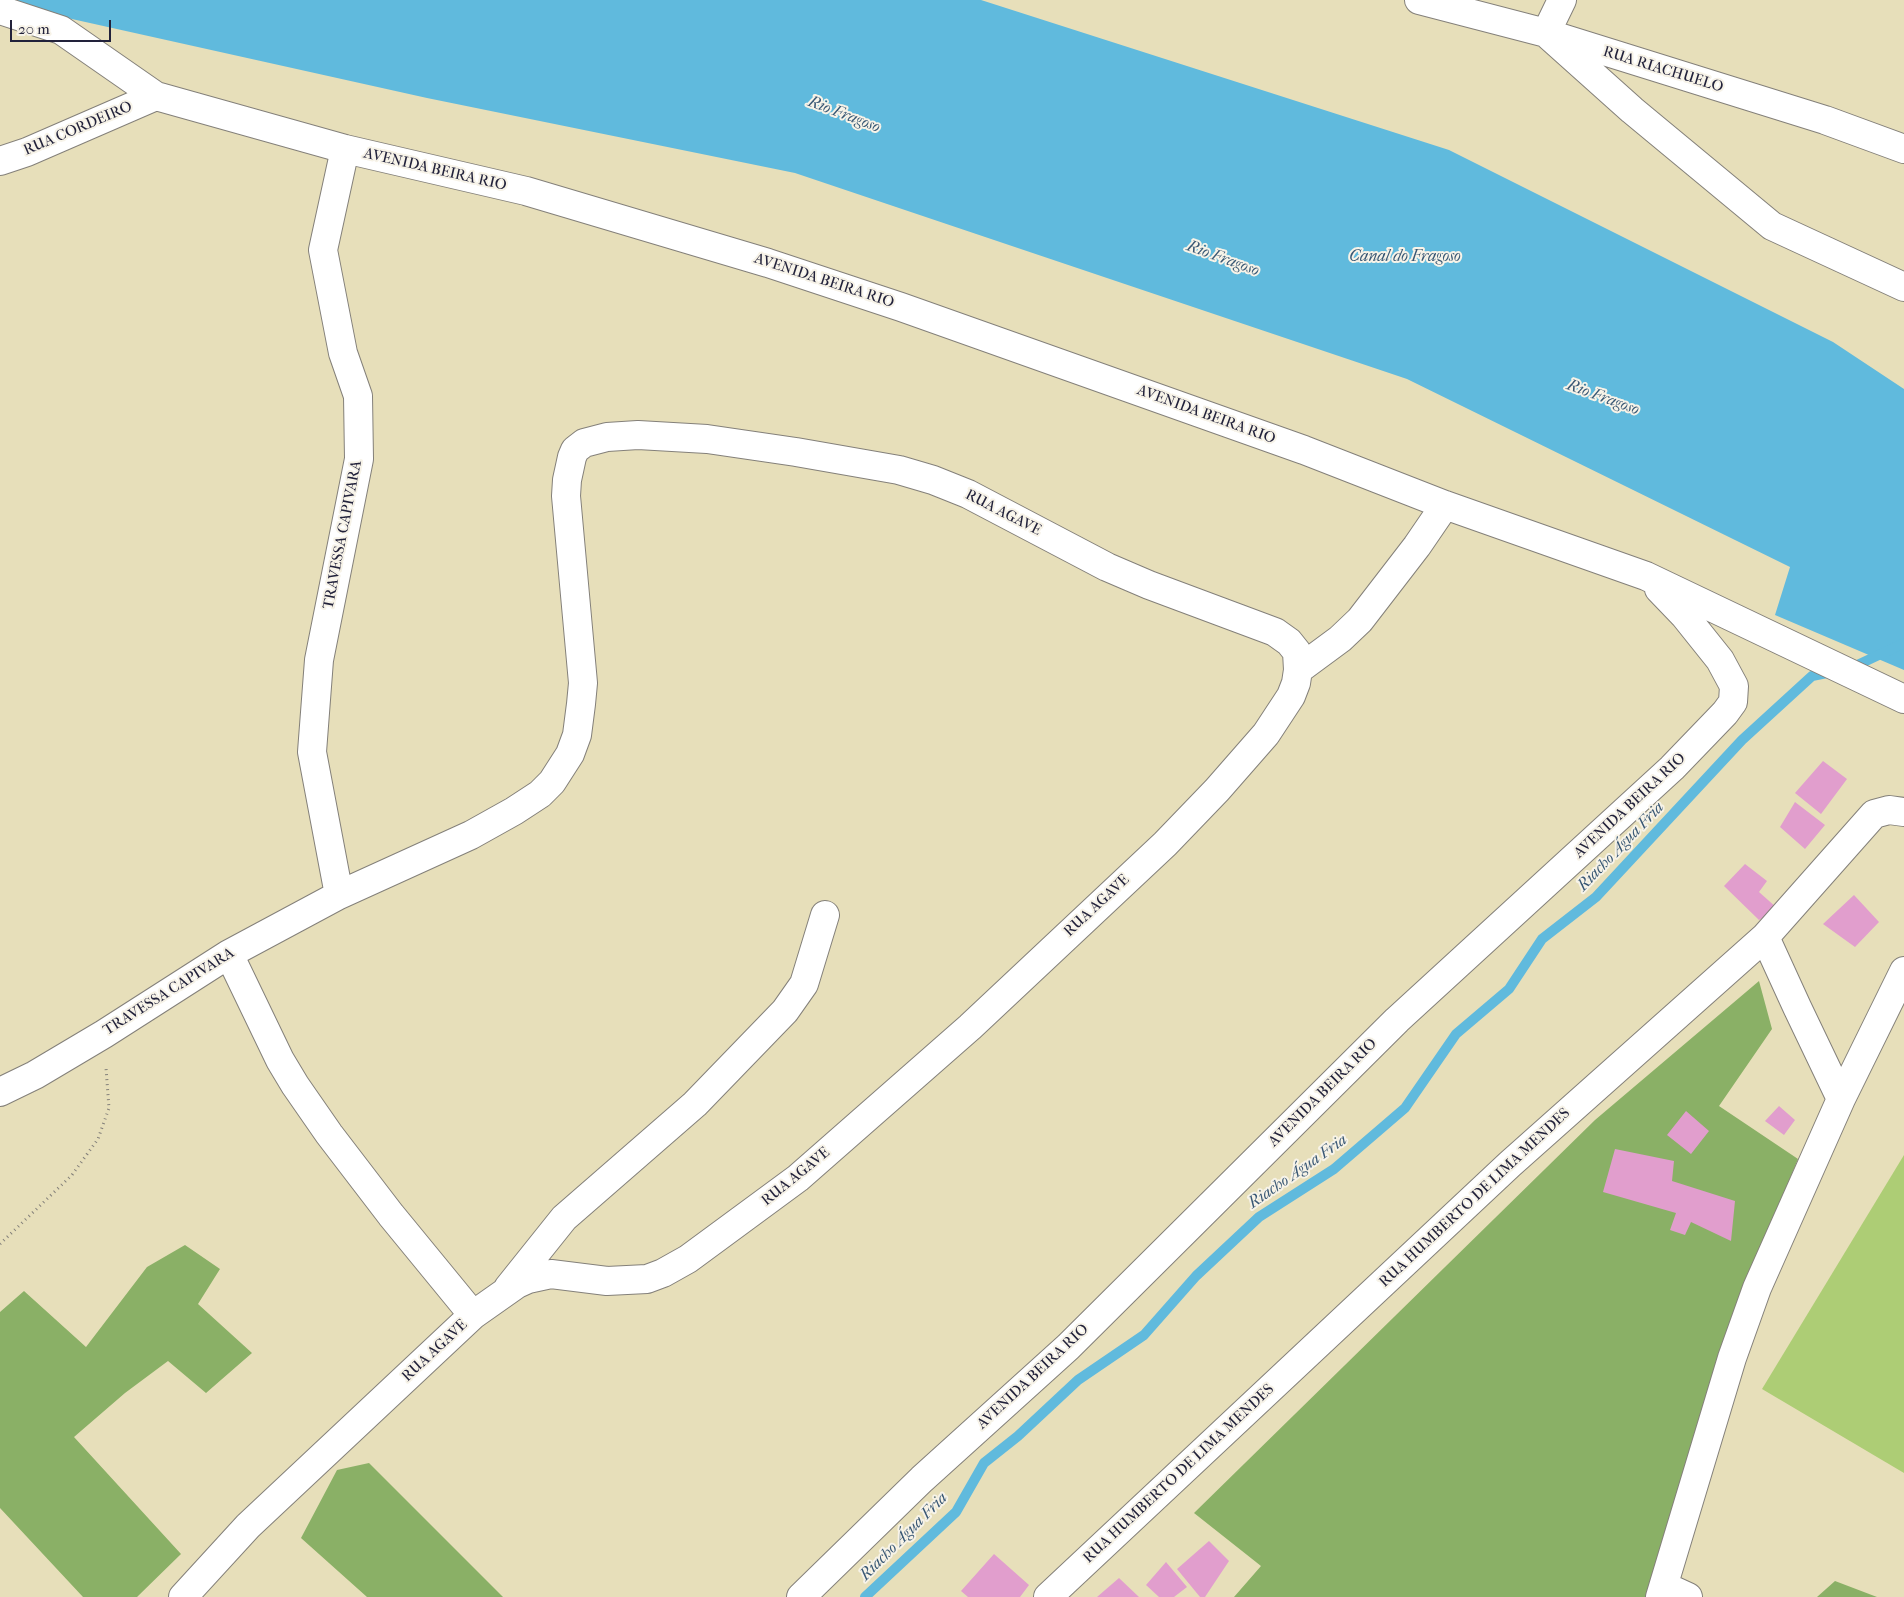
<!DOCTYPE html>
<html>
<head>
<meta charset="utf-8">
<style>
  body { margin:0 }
  #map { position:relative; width:1904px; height:1597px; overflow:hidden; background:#e7dfba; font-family:"IM FELL French Canon",serif }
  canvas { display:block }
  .scale { position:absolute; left:10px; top:20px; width:101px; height:22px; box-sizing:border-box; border:2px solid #22223b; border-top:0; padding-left:6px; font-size:15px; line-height:18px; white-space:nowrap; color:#22223b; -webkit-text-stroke:4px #f7f3e8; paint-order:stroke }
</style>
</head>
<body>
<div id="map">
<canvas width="1904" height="1597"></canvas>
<div class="scale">20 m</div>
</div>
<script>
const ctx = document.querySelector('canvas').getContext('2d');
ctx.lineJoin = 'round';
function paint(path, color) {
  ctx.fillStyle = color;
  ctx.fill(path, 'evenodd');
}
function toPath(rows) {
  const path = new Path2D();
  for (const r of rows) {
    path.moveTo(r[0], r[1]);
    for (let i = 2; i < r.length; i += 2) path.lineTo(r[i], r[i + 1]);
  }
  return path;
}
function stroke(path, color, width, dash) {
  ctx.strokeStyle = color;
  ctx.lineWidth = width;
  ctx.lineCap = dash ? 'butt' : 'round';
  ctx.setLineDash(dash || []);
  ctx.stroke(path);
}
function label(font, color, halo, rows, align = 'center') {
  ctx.font = font + ' "IM FELL French Canon",serif';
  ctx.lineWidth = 4;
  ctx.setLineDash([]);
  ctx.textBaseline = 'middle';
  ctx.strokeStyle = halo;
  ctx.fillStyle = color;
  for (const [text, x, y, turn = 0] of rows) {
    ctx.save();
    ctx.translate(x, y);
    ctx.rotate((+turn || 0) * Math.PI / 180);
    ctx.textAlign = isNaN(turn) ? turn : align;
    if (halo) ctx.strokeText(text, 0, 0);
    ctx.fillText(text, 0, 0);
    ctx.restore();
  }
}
paint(toPath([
  [1904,1155,1904,1473,1762,1389]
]), '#adcd75');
paint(toPath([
  [1759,981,1772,1029,1719,1106,1798,1159,1745,1287,1660,1597,1234,1597,1261,1566,1194,1513,1595,1120],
  [185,1245,220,1269,198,1304,252,1353,206,1393,168,1361,125,1393,74,1437,181,1554,137,1597,83,1597,0,1508,0,1312,24,1291,86,1347,147,1267],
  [369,1463,503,1597,367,1597,301,1538,337,1470],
  [1835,1581,1877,1597,1817,1597]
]), '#8ab066');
paint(toPath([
  [0,0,981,0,1449,150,1833,342,1904,389,1904,670,1775,615,1790,567,1407,379,795,173,427,98,0,3]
]), '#60badd');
stroke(toPath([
  [1849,669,1904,643],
  [865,1597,956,1512,984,1463,1018,1436,1078,1380,1144,1335,1196,1276,1259,1217,1334,1169,1405,1108,1456,1034,1509,989,1542,939,1596,897,1742,740,1812,676,1832,672]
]), '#60badd', 10);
paint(toPath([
  [1823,761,1847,779,1821,814,1795,793],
  [1795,802,1825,825,1805,849,1780,827],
  [1745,864,1767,881,1759,892,1777,908,1759,920,1724,886],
  [1854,895,1879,922,1855,947,1823,924],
  [1779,1106,1795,1120,1784,1135,1765,1121],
  [1686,1111,1709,1131,1691,1154,1667,1135],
  [1615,1149,1674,1161,1672,1181,1735,1201,1731,1241,1691,1222,1685,1235,1670,1230,1676,1213,1603,1192],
  [1209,1541,1229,1561,1205,1597,1200,1597,1177,1569],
  [994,1554,1029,1585,1020,1597,968,1597,961,1591],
  [1166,1562,1187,1587,1174,1597,1159,1597,1146,1585],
  [1119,1578,1139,1597,1097,1597]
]), '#e19ecd');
const street = toPath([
  [1419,0,1546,33,1825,120,1904,149],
  [1562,0,1546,33,1632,110,1772,226,1904,287],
  [0,10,61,30,156,96,345,149,526,191,768,263,901,307,1304,450,1445,505,1646,576,1904,699],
  [0,161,27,152,156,96],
  [1298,670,1340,639,1360,620,1417,546,1445,505],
  [339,895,312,752,319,660,359,459,358,396,343,353,323,250,345,149],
  [1765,937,1797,1007,1841,1099],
  [229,954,280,1060,295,1085,329,1134,391,1215,473,1315],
  [0,1092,35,1075,104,1034,229,954,339,895,471,835,514,811,540,794,552,782,570,754,577,735,581,704,583,683,566,496,567,480,572,457,575,450,584,443,607,437,638,435,707,439,796,452,899,470,933,480,968,494,1107,567,1149,585,1275,632,1289,642,1297,652,1298,670,1296,683,1291,696,1266,734,1217,790,1165,844,970,1027,798,1178,688,1259,663,1273,647,1279,607,1281,551,1274,528,1279,517,1284,473,1315,248,1526,183,1597],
  [508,1288,564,1218,695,1104,785,1011,804,984,825,915],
  [1664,1586,1688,1597],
  [801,1597,922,1479,1068,1347,1397,1020,1672,768,1725,713,1733,702,1734,686,1720,660,1684,615,1659,589],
  [1048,1597,1510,1164,1765,937,1874,814,1889,810,1904,812],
  [1660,1597,1732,1358,1757,1288,1841,1099,1904,971]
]);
stroke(street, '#84807a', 30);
stroke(toPath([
  [0,1244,72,1175,98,1139,109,1108,106,1068]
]), '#84807a', 3, [1, 4]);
stroke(street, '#fff', 28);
label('15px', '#22223b', '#f7f3e8', [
  ["RUA RIACHUELO",1663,70,17],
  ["RUA CORDEIRO",78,129,-23],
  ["AVENIDA BEIRA RIO",435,170,13],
  ["AVENIDA BEIRA RIO",824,281,18],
  ["AVENIDA BEIRA RIO",1206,415,20],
  ["RUA AGAVE",1003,513,27],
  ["TRAVESSA CAPIVARA",343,535,-79],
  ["AVENIDA BEIRA RIO",1630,806,-43],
  ["RUA AGAVE",1097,906,-43],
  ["TRAVESSA CAPIVARA",169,992,-32],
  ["AVENIDA BEIRA RIO",1323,1093,-45],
  ["RUA AGAVE",796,1177,-39],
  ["RUA HUMBERTO DE LIMA MENDES",1475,1198,-43],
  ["RUA AGAVE",435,1351,-43],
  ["AVENIDA BEIRA RIO",1033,1377,-43],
  ["RUA HUMBERTO DE LIMA MENDES",1179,1474,-43]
]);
label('italic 16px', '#385774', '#f7f3e8', [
  ["Rio Fragoso",844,115,21],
  ["Canal do Fragoso",1405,257],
  ["Rio Fragoso",1223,259,20],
  ["Rio Fragoso",1603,398,20],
  ["Riacho Água Fria",1621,847,-46],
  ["Riacho Água Fria",1298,1172,-35],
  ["Riacho Água Fria",904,1537,-45]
]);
</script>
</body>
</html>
